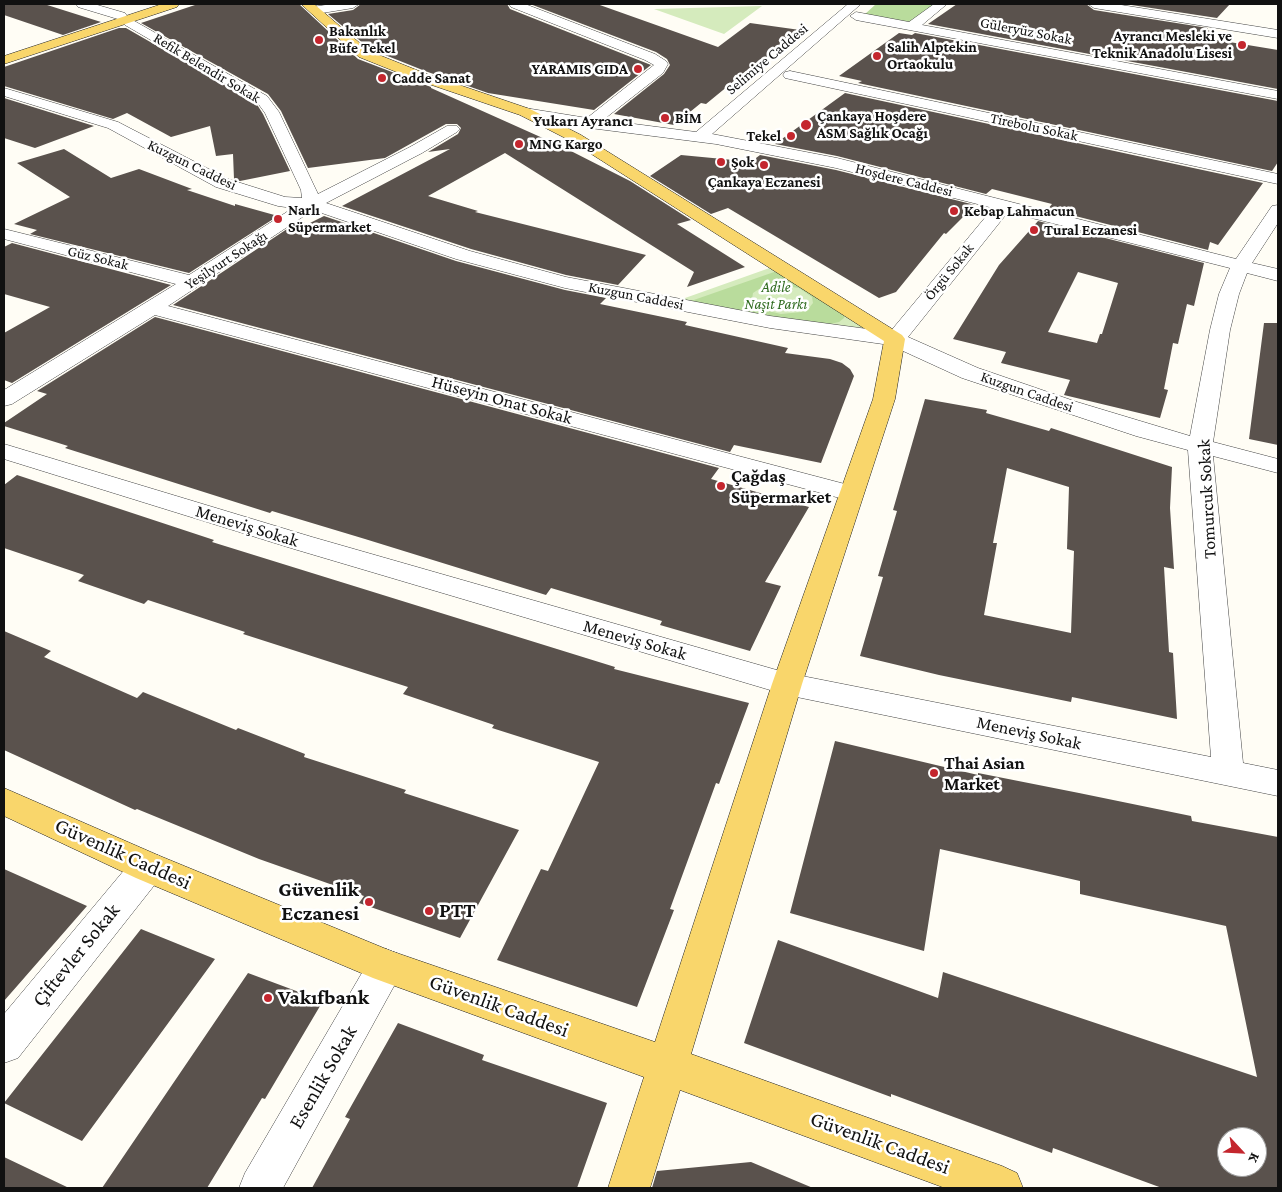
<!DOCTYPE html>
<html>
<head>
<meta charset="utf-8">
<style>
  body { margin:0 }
  #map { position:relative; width:1282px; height:1192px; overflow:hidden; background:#fffdf5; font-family:"Crimson Pro",serif }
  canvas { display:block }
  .frame { position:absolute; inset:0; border:5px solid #111; pointer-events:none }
  .north { position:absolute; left:1217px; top:1127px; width:50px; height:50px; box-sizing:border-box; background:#fff; border:1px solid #a0a0a0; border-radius:50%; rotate:115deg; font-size:14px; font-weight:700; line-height:20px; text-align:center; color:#111 }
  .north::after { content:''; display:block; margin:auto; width:18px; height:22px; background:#c4262e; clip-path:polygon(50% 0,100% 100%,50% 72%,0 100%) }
</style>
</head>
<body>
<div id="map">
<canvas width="1282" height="1192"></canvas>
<div class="frame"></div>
<div class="north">K</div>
</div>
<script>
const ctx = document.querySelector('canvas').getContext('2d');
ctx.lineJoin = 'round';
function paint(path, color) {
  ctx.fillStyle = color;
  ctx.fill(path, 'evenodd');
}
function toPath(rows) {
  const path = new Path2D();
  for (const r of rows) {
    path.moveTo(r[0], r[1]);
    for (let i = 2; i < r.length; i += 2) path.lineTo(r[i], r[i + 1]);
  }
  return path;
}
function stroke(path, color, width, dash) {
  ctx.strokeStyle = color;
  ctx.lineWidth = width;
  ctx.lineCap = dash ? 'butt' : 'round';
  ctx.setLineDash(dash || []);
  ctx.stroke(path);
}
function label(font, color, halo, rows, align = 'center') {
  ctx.font = font + ' "Crimson Pro",serif';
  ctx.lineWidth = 5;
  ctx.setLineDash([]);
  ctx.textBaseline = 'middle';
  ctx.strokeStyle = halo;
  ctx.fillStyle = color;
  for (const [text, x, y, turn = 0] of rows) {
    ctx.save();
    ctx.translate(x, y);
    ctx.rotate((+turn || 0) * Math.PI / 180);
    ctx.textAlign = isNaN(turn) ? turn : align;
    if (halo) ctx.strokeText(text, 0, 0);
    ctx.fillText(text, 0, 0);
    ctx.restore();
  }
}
paint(toPath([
  [762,6,724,34,654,9],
  [778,265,895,339,671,303]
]), '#d5ebbd');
paint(toPath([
  [876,4,936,4,909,24,864,15],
  [777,271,845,314,844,318,839,322,830,324,772,318,688,302],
  [778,285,799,288,812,297,813,303,809,308,802,312,781,314,760,309,754,304,752,299,753,293,759,289]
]), '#b9dc9c');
paint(toPath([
  [4,4,44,4,101,22,63,35,4,15],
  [198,4,299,4,358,59,431,87,431,88,565,148,630,181,691,220,677,224,745,267,687,287,694,272,505,153,428,196,478,211,475,212,646,255,618,285,566,275,471,249,342,206,450,149,428,152,458,134,461,128,457,124,446,124,385,158,308,168,281,111,268,94,141,23],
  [361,4,507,4,510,9,651,65,594,110,488,93,425,71,370,49,328,14,353,10],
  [530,4,597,4,718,47,750,23,800,30,760,63,756,63,706,104,701,103,674,125,614,114,664,74,670,65,667,59,656,52],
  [957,4,1086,4,1094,10,1208,28,1206,30,1212,31,1205,38,1278,50,1278,89,928,24],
  [1125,4,1230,4,1217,18],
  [119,28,126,28,256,103,263,114,290,171,240,181,234,179,233,154,216,156,210,126,171,137,127,113,113,119,4,86,4,67],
  [899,33,912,35,915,33,1278,101,1278,162,1272,171,858,83,862,81,839,76],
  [845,93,1263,183,1218,245,1210,242,1208,250,1048,209,1052,204,992,189,986,194,837,156,775,144],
  [4,98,94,126,35,148,4,138],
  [64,149,111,178,139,169,192,189,187,190,235,206,235,204,278,216,189,273,30,234,37,230,14,224,70,197,17,163],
  [681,155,744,161,752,161,760,155,836,170,975,205,946,234,944,233,896,292,879,298,728,208,711,214,650,176],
  [324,216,456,261,565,290,606,298,600,304,687,322,685,325,788,348,785,353,830,359,842,363,850,369,854,376,821,463,734,445,730,452,173,305,299,221,308,224],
  [1038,221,1204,263,1194,306,1187,304,1178,344,1173,343,1164,389,1168,390,1160,418,1064,395,1070,380,1001,363,1006,352,953,339,999,265],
  [1078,272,1118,283,1102,334,1100,334,1097,343,1048,332],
  [12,243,171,285,12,383,4,380,4,333,50,307,4,294,4,247],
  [155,317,719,468,711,479,809,507,765,582,781,586,750,651,660,625,662,621,551,588,546,595,365,539,272,511,270,513,65,448,68,446,4,426,4,423,47,394,37,391],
  [1264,323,1278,323,1278,445,1249,439],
  [925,399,987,410,986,413,1049,431,1051,428,1172,467,1170,508,1174,569,1164,567,1169,652,1173,653,1177,719,1072,697,1071,702,939,675,860,656,883,577,878,576,897,511,893,510],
  [1007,468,1069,487,1067,549,1074,551,1071,633,984,615,997,543,993,543],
  [17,475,214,540,212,542,615,667,614,669,749,703,719,784,716,783,670,909,674,910,637,1007,497,960,541,869,548,871,599,762,492,728,494,725,403,694,408,687,243,634,245,632,148,600,144,604,78,581,84,575,4,548,4,485],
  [4,631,51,651,44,657,137,698,143,692,236,730,238,728,305,754,304,757,406,790,404,793,519,830,460,938,359,903,364,896,259,859,137,809,135,810,4,750],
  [835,741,978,775,978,773,1079,793,1191,816,1192,821,1278,837,1278,1188,1162,1188,1053,1148,1052,1153,891,1094,891,1097,744,1043,778,940,938,998,943,972,1257,1077,1226,926,1080,894,1080,881,940,849,924,951,790,913],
  [1227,1137,1257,1137,1257,1167,1227,1167],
  [4,869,87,906,4,1001],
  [141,929,215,959,82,1141,4,1103],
  [248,973,323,1001,265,1099,262,1098,207,1188,102,1188],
  [398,1023,484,1055,482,1060,607,1103,577,1188,312,1188,350,1119,345,1117],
  [4,1157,69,1188,4,1188],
  [751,1162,813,1188,652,1188,657,1171]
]), '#5a524d');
const minor = toPath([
  [76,4,94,4,125,13,127,16,121,20,78,7,76,4],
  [332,4,359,4,353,8,316,14,310,10,312,7,332,4],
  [509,4,525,4,655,54,666,61,668,64,663,73,603,120,696,132,848,4,861,4,712,134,837,158,1236,259,1272,206,1278,205,1278,223,1252,263,1278,269,1278,281,1247,273,1239,294,1230,330,1213,442,1278,459,1278,473,1213,456,1243,763,1278,770,1278,796,787,695,294,549,4,459,4,444,312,537,787,673,1211,757,1188,450,1136,436,962,378,890,345,770,328,565,288,456,259,313,210,168,306,860,488,863,493,860,498,851,501,155,315,12,404,4,406,4,390,176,284,4,239,4,229,189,275,293,208,278,206,216,187,108,128,4,96,4,88,118,122,228,179,285,197,302,198,301,190,265,113,257,102,125,25,123,22,125,19,129,18,267,96,279,112,318,194,410,147,447,126,457,126,460,129,457,132,422,153,326,203,470,251,566,277,770,316,890,332,993,208,836,168,716,144,590,128,520,115,518,112,520,109,525,108,587,118,654,65,645,60,511,7,509,4],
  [1008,212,1230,268,1219,294,1210,330,1190,436,1077,402,978,368,908,337,1008,212],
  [934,4,947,4,922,25,1278,91,1278,99,856,20,850,16,856,12,909,22,934,4],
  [1088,4,1115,4,1278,30,1278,38,1094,8,1088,4],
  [790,71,1278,174,1278,184,785,78,783,75,785,72,790,71],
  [148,852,160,856,165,867,160,878,18,1058,4,1063,4,1014,136,856,148,852],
  [386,949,399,954,405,966,283,1188,239,1188,245,1173,373,954,386,949]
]);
const major = toPath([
  [162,4,179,4,177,7,4,64,4,56,162,4],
  [301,4,314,4,369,51,424,73,530,109,581,135,902,335,905,339,895,399,802,684,691,1054,1002,1166,1017,1173,1023,1188,945,1188,680,1090,650,1188,608,1188,644,1077,373,978,136,878,4,816,4,788,160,856,391,951,655,1042,772,684,873,399,884,341,571,141,520,115,414,79,359,57,301,4]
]);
stroke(minor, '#444', 1);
stroke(major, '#222', 1);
paint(minor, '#fff');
paint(major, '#f9d66b');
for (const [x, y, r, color] of [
  [319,40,5,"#c4262e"],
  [1242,45,5,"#c4262e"],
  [877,56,5,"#c4262e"],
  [638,69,5,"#c4262e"],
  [382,78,5,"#c4262e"],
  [665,118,5,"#c4262e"],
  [806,125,6,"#c4262e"],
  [791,136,5,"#c4262e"],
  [519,144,5,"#c4262e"],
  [721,162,5,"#c4262e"],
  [764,165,5,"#c4262e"],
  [954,211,5,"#c4262e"],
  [278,219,5,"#c4262e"],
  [1034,230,5,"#c4262e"],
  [721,486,5,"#c4262e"],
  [934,773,5,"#c4262e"],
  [369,902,5,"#c4262e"],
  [429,911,5,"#c4262e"],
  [268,998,5,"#c4262e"]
]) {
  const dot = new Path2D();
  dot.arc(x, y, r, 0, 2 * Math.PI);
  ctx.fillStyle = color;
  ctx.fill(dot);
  stroke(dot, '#fff', 2);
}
label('bold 15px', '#111', '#fff', [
  ["Bakanlık",329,31],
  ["Büfe Tekel",329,48],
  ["Ayrancı Mesleki ve",1232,36,"right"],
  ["Teknik Anadolu Lisesi",1232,53,"right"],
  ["Salih Alptekin",887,47],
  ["Ortaokulu",887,64],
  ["YARAMIS GIDA",628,69,"right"],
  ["Cadde Sanat",392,78],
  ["Çankaya Hoşdere",817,116],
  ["ASM Sağlık Ocağı",817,133],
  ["BİM",675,118],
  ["Tekel",781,136,"right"],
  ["MNG Kargo",529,144],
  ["Şok",731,162],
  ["Çankaya Eczanesi",764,182,"center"],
  ["Narlı",288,210],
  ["Süpermarket",288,227],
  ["Kebap Lahmacun",964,211],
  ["Tural Eczanesi",1044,230]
], 'left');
label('15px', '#111', '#fff', [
  ["Güleryüz Sokak",1026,31,11],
  ["Selimiye Caddesi",767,59,-40],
  ["Refik Belendir Sokak",207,68,31],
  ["Tirebolu Sokak",1034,127,12],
  ["Kuzgun Caddesi",192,165,26],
  ["Hoşdere Caddesi",904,180,14],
  ["Güz Sokak",98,258,14],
  ["Yeşilyurt Sokağı",226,260,-33],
  ["Örgü Sokak",949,272,-51],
  ["Kuzgun Caddesi",636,296,11],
  ["Kuzgun Caddesi",1027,392,19]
]);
label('italic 15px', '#2f6b1f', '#fff', [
  ["Adile",776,287],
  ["Naşit Parkı",776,304]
]);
label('bold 16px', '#111', '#fff', [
  ["Yukarı Ayrancı",583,121]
]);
label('18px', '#111', '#fff', [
  ["Hüseyin Onat Sokak",502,400,15],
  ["Tomurcuk Sokak",1207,499,-93],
  ["Meneviş Sokak",247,526,17],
  ["Meneviş Sokak",635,640,16],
  ["Meneviş Sokak",1029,733,12]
]);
label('bold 18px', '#111', '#fff', [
  ["Çağdaş",731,476],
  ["Süpermarket",731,497],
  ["Thai Asian",944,763],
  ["Market",944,784]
], 'left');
label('21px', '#111', '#fff', [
  ["Güvenlik Caddesi",123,854,24],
  ["Çiftevler Sokak",76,955,-51],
  ["Güvenlik Caddesi",499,1006,20],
  ["Esenlik Sokak",323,1077,-60],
  ["Güvenlik Caddesi",880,1143,20]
]);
label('bold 21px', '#111', '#fff', [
  ["Güvenlik",359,890,"right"],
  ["Eczanesi",359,914,"right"],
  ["PTT",439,911],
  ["Vakıfbank",278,998]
], 'left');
</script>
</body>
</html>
